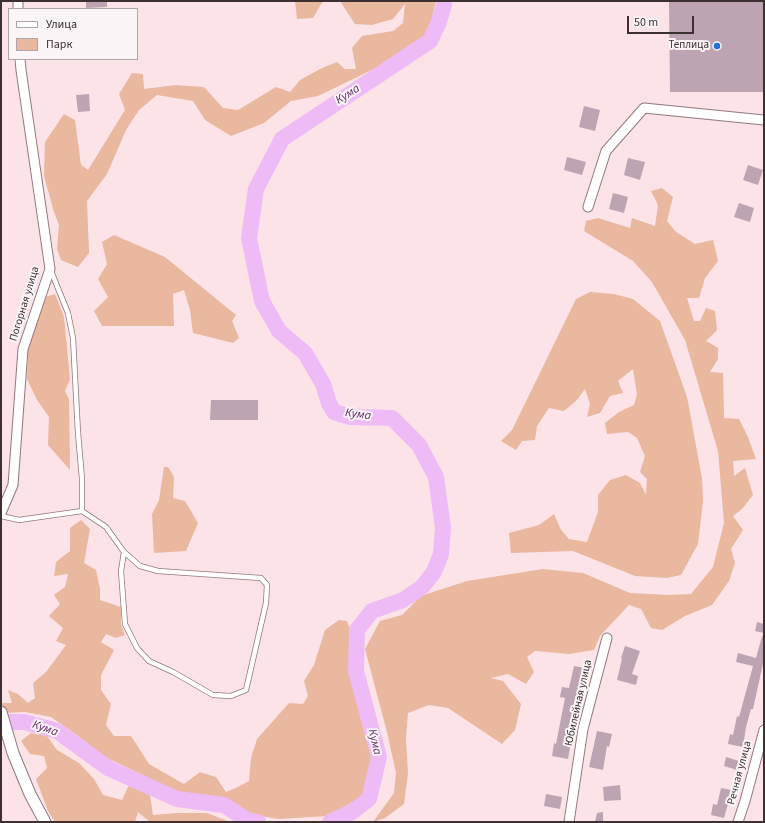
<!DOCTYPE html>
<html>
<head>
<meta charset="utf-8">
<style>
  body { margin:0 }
  #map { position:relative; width:765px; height:823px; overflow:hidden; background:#fbe3e8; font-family:"Source Sans 3",sans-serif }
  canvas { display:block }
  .frame { position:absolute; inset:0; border:2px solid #3c3033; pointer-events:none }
  .legend { position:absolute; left:8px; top:8px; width:130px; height:52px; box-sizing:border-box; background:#fcf5f7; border:1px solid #afa6a9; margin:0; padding:5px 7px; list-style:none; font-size:12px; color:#3c3033 }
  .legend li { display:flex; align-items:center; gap:8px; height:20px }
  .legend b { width:20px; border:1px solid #afa6a9 }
  .scale { position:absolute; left:627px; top:16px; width:67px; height:18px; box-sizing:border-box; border:2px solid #3c3033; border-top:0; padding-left:5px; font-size:12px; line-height:14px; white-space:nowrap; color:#3c3033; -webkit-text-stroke:3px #fcf5f7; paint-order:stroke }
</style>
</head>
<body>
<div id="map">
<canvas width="765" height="823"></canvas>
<div class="frame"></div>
<ul class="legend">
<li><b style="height:5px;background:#fff"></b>Улица</li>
<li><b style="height:11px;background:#eab79f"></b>Парк</li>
</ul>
<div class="scale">50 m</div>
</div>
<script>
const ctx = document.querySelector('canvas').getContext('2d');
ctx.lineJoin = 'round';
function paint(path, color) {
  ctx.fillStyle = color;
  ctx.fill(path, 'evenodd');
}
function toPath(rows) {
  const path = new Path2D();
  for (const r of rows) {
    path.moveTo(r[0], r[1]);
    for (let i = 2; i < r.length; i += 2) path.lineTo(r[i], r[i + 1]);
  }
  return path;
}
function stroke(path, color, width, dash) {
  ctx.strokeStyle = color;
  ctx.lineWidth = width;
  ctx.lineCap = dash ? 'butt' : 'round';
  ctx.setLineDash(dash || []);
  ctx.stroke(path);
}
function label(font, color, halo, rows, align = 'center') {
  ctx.font = font + ' "Source Sans 3",sans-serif';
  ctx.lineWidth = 4;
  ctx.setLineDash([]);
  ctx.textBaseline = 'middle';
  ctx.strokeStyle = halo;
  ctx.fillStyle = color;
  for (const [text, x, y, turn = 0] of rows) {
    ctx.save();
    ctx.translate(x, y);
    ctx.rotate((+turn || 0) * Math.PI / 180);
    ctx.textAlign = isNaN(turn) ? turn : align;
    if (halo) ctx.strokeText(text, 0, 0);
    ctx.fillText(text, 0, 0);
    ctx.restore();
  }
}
paint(toPath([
  [295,1,324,1,321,4,313,18,297,19],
  [340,1,436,1,428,34,376,68,318,96,291,101,264,123,231,136,205,120,193,101,157,95,139,110,126,130,107,174,87,201,89,253,78,267,61,260,57,249,59,225,54,212,44,176,45,142,64,114,75,120,81,165,88,170,125,110,119,94,132,73,143,74,144,89,176,85,204,87,223,108,238,110,276,87,290,92,300,80,320,69,337,62,345,69,356,69,352,48,362,36,393,31,403,23,405,4,393,19,372,25,355,24],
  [662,188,673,197,667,221,676,232,695,244,713,240,718,261,705,278,699,298,687,298,694,321,700,321,706,308,715,311,717,330,706,341,718,348,718,359,710,372,723,373,724,418,739,419,748,437,756,459,733,461,734,476,745,468,753,495,742,509,733,516,743,530,731,549,735,563,729,581,712,605,685,616,662,630,651,628,641,609,629,605,600,636,594,650,569,654,535,651,527,657,534,672,526,684,508,674,491,678,503,681,521,704,515,730,502,744,448,708,429,705,408,713,406,738,408,774,404,804,385,818,373,822,394,793,396,773,387,732,365,649,380,621,402,615,421,596,467,581,543,569,583,573,630,593,669,595,691,594,713,567,724,523,718,451,685,340,652,282,633,261,584,231,586,221,598,218,630,228,632,218,655,226,658,205,651,191],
  [114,235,165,257,236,315,232,321,239,338,233,343,193,333,190,310,184,290,173,294,174,326,102,326,94,311,108,297,98,279,107,264,102,242],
  [590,292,614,294,633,299,660,321,687,397,702,478,703,501,698,544,681,575,667,578,635,576,573,551,511,553,509,533,539,525,554,514,561,530,569,539,587,542,598,512,598,495,610,480,626,475,640,483,646,495,647,479,640,472,645,456,637,438,628,432,607,434,605,423,619,412,634,405,637,394,633,369,618,381,623,393,610,396,600,413,587,417,590,404,585,389,576,401,564,411,549,408,537,426,535,440,522,441,516,450,501,441,512,430,576,299],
  [55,294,64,317,70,379,65,391,69,399,70,470,48,445,49,417,37,400,27,379,28,348,45,297],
  [164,467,168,467,174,477,173,498,185,501,198,523,186,551,154,553,152,514,159,500],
  [81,520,90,529,84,563,96,570,100,589,100,600,121,607,121,624,125,635,116,638,106,634,101,642,114,650,101,675,101,690,111,704,106,725,114,736,131,736,149,764,184,784,200,772,216,777,226,792,238,787,249,781,251,758,257,739,289,703,303,704,308,696,304,681,314,665,325,630,339,620,347,621,350,630,349,675,375,755,365,795,328,816,278,819,248,814,226,799,182,794,105,757,74,733,51,717,25,712,1,713,1,703,12,703,8,690,18,694,28,703,35,698,33,683,46,672,66,645,56,641,63,628,49,616,60,604,54,595,65,587,68,574,54,576,56,562,70,551,70,528],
  [31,733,47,736,57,750,79,763,94,779,103,795,122,800,129,785,150,795,153,815,177,813,207,813,230,822,150,822,138,812,135,822,55,822,48,811,36,779,47,768,44,756,30,754,21,741]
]), '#eab79f');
stroke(toPath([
  [1,722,24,722,57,731,108,768,177,799,224,805,247,820,258,822],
  [330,822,352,812,369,799,379,757,356,671,357,630,372,611,403,600,422,587,434,572,441,554,443,528,436,477,419,445,392,418,350,417,334,412,329,403,323,384,305,353,279,331,262,301,249,238,256,189,282,139,430,41,439,22,444,5,443,1]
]), '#eebbf7', 16);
paint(toPath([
  [86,1,107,1,107,7,86,8],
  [669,1,764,1,764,92,670,92],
  [89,94,90,111,78,112,76,95],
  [584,106,600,110,595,131,579,127],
  [567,157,586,162,582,175,564,170],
  [628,158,645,162,640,180,624,175],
  [748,165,763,170,758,185,743,180],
  [613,193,628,197,624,213,609,209],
  [739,203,754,208,750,222,734,217],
  [211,400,258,400,258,420,210,420],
  [757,622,764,624,764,633,755,631],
  [762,636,764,636,764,659,753,709,751,709,746,727,743,747,728,744,730,734,733,735,737,716,739,717,753,666,736,662,738,653,756,658],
  [625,646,640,651,632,674,638,676,636,685,617,680,622,659,621,658],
  [574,666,585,668,583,680,582,680,568,759,552,756,554,743,556,744,565,698,560,697,562,687,569,688],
  [597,731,612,734,609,747,607,746,603,770,589,767],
  [726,757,739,761,737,770,724,766],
  [620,785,621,800,604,801,603,787],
  [721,788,732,790,724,818,711,815,713,804,717,805],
  [546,794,562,797,560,809,544,806],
  [603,812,603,822,595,822,597,813]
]), '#bda4b2');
const service = toPath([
  [51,271,68,313,73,338,78,433,82,479,82,511],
  [1,516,19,520,82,511,106,527,124,552,140,566,158,571,261,578,267,585,266,603,246,690,231,696,213,695,173,672,149,661,137,648,125,624,121,571,124,552]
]);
const minor = toPath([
  [18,1,18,9],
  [588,207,606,151,644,108,764,120],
  [1,513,13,485,23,349,50,269,21,70,20,59],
  [569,822,583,729,607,638],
  [738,822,745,801,764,730]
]);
const tertiary = toPath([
  [1,712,13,753,30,794,45,822]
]);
stroke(service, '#93787d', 6);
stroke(minor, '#93787d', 11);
stroke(tertiary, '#93787d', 13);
stroke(service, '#fff', 4.5);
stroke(minor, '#fff', 9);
stroke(tertiary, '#fff', 11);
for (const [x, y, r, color] of [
  [717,46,4,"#206fda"]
]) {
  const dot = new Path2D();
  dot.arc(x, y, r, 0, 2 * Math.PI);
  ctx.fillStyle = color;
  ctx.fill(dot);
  stroke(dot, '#fcf5f7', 1.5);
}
label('11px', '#3c3033', '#fcf5f7', [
  ["Теплица",709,46]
], 'right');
label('11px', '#3c3033', '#fcf5f7', [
  ["Погорная улица",25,304,-73],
  ["Юбилейная улица",579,703,-77],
  ["Речная улица",740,773,-75]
]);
label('italic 12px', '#5f2469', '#fcf5f7', [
  ["Кума",348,95,-33],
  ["Кума",358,415,7],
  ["Кума",45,729,19],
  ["Кума",374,742,77]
]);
</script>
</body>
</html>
